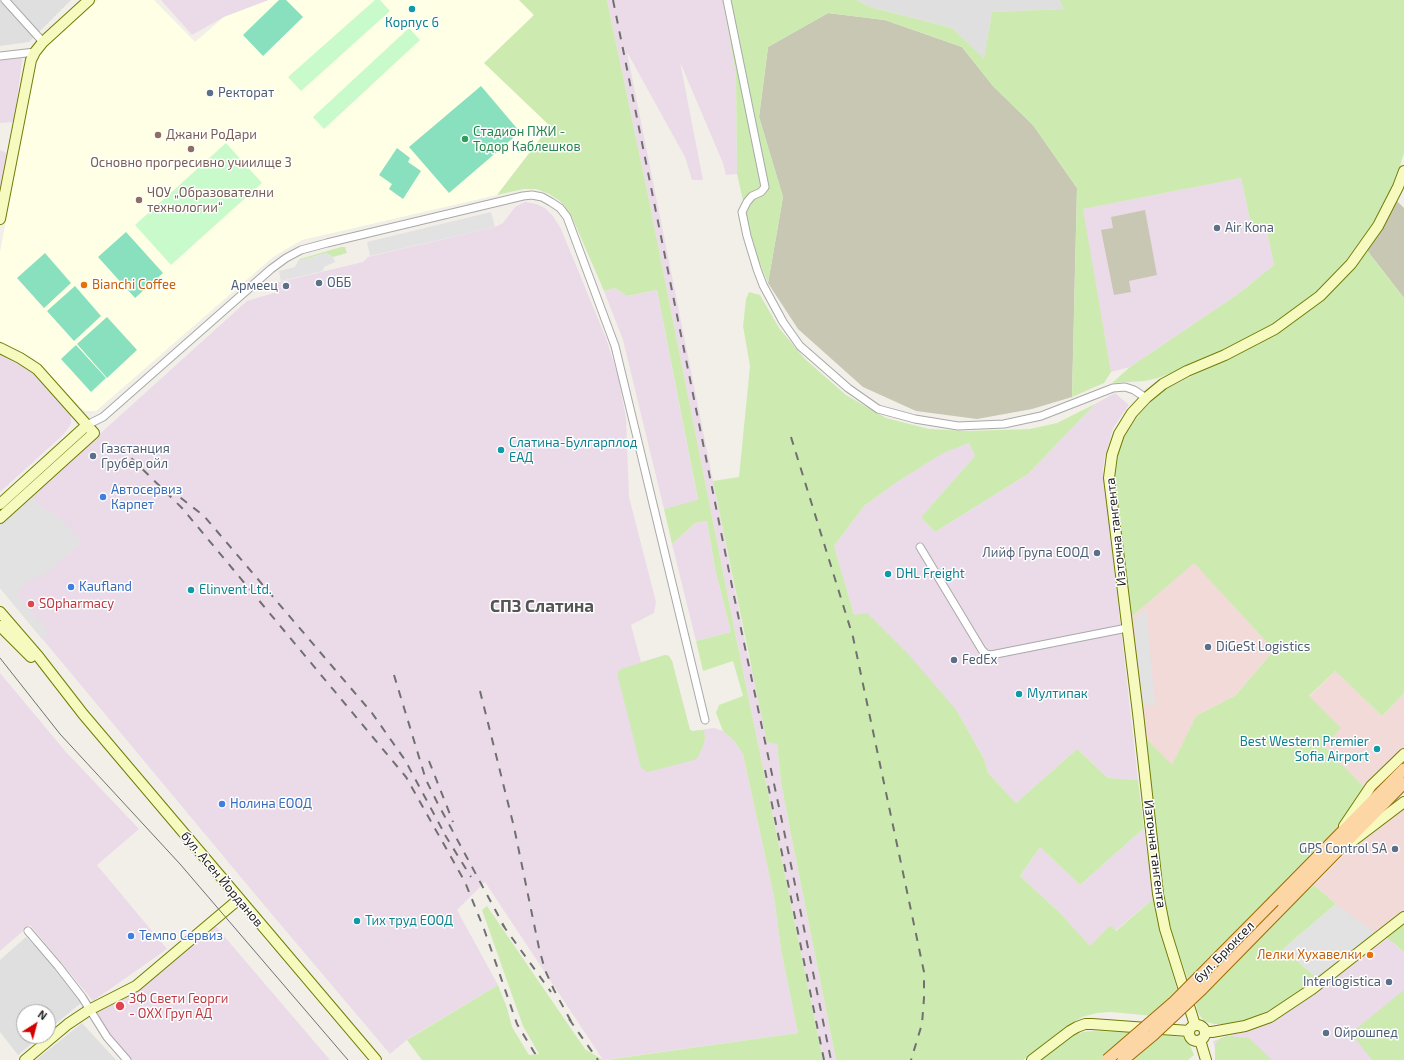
<!DOCTYPE html>
<html>
<head>
<meta charset="utf-8">
<style>
  body { margin:0 }
  #map { position:relative; width:1404px; height:1060px; overflow:hidden; background:#f2efe9; font-family:"Exo 2",sans-serif }
  canvas { display:block }
  .north { position:absolute; left:16px; top:1004px; width:40px; height:40px; box-sizing:border-box; background:#fff; border:1px solid #a7a7a7; border-radius:50%; rotate:36deg; font-size:11px; font-weight:700; line-height:16px; text-align:center; color:#222 }
  .north::after { content:''; display:block; margin:auto; width:14px; height:18px; background:#d40000; clip-path:polygon(50% 0,100% 100%,50% 72%,0 100%) }
</style>
</head>
<body>
<div id="map">
<canvas width="1404" height="1060"></canvas>
<div class="north">N</div>
</div>
<script>
const ctx = document.querySelector('canvas').getContext('2d');
ctx.lineJoin = 'round';
function paint(path, color) {
  ctx.fillStyle = color;
  ctx.fill(path, 'evenodd');
}
function toPath(rows) {
  const path = new Path2D();
  for (const r of rows) {
    if (r.length === 3) {
      path.moveTo(r[0] + r[2], r[1]);
      path.arc(r[0], r[1], r[2], 0, 2 * Math.PI);
      continue;
    }
    path.moveTo(r[0], r[1]);
    for (let i = 2; i < r.length; i += 2) path.lineTo(r[i], r[i + 1]);
  }
  return path;
}
function stroke(path, color, width, dash) {
  ctx.strokeStyle = color;
  ctx.lineWidth = width;
  ctx.lineCap = dash ? 'butt' : 'round';
  ctx.setLineDash(dash || []);
  ctx.stroke(path);
}
function label(font, color, halo, rows, align = 'center') {
  ctx.font = font + ' "Exo 2",sans-serif';
  ctx.lineWidth = 3;
  ctx.setLineDash([]);
  ctx.textBaseline = 'middle';
  ctx.strokeStyle = halo;
  ctx.fillStyle = color;
  for (const [text, x, y, turn = 0] of rows) {
    ctx.save();
    ctx.translate(x, y);
    ctx.rotate((+turn || 0) * Math.PI / 180);
    ctx.textAlign = isNaN(turn) ? turn : align;
    if (halo) ctx.strokeText(text, 0, 0);
    ctx.fillText(text, 0, 0);
    ctx.restore();
  }
}
paint(toPath([
  [0,0,71,0,29,42,0,46],
  [857,0,1059,0,1064,9,992,12,984,60,952,28,870,7],
  [26,937,63,976,81,1003,48,1030,48,1012,24,1012,24,1036,41,1036,18,1055,0,1032,0,960],
  [82,1023,116,1060,36,1060]
]), '#e0dfdf');
paint(toPath([
  [1194,562,1274,650,1236,695,1196,716,1172,766,1145,737,1129,619],
  [1335,671,1382,716,1404,693,1404,749,1366,789,1324,746,1309,697],
  [1404,808,1404,917,1374,935,1317,978,1336,904,1314,885,1347,852]
]), '#f2dad9');
paint(toPath([
  [161,0,269,0,224,17,192,35],
  [607,0,723,0,736,75,737,174,726,175,723,163,680,62,703,180,692,180,685,157,627,52,749,660,777,744,781,782,790,830,836,1060,823,1060,735,632,648,195],
  [23,53,14,122,0,123,0,56],
  [0,150,7,153,0,191],
  [1241,178,1252,229,1266,227,1274,265,1238,294,1130,367,1111,372,1082,209],
  [525,202,536,204,545,208,553,216,561,229,606,338,618,376,626,418,629,497,656,602,654,613,631,625,641,662,665,655,669,656,672,661,690,730,693,731,714,728,723,731,734,741,743,754,774,897,781,950,798,1033,603,1060,485,882,457,910,498,985,408,1039,390,1054,259,899,0,588,0,524,247,301,277,292,275,283,363,262,368,257,495,227,503,223,515,207],
  [615,288,628,296,657,290,698,501,664,509,623,340,604,291],
  [0,355,23,366,35,374,71,415,71,424,64,434,0,492],
  [1115,393,1129,405,1113,428,1104,461,1103,469,1138,780,1108,778,1077,749,1016,803,988,773,984,759,957,711,854,615,834,546,864,506,897,482,943,452,969,443,975,456,921,517,935,532,1028,474,1095,404],
  [707,521,715,569,731,632,696,641,672,544,695,523],
  [0,673,66,752,139,829,97,865,167,949,93,1001,30,925,0,951],
  [1144,828,1153,899,1115,931,1110,925,1090,947,1059,912,1020,876,1040,847,1080,885],
  [212,922,330,1060,127,1060,89,1010,136,986],
  [1388,938,1404,953,1404,1060,1218,1060,1213,1041,1274,1021]
]), '#ebdbe8');
paint(toPath([
  [98,0,154,0,195,42,224,17,269,0,519,0,534,15,484,63,551,125,497,195,302,240,273,257,96,411,84,411,33,358,0,341,0,252,37,57,44,47]
]), '#ffffe5');
paint(toPath([
  [828,13,885,20,962,47,993,86,1033,125,1077,188,1072,397,1032,409,977,419,916,411,863,387,798,329,768,283,783,197,759,117,768,47],
  [1397,201,1404,208,1404,298,1366,249],
  [1145,210,1157,275,1129,281,1131,292,1114,295,1101,230,1113,228,1111,217]
]), '#c7c7b4');
paint(toPath([
  [519,0,607,0,648,195,735,632,823,1060,605,1060,798,1033,781,950,774,897,743,754,734,741,723,731,716,713,719,705,743,696,733,661,703,671,696,641,731,632,715,569,707,521,695,523,672,544,664,509,698,500,657,290,627,296,615,288,604,291,572,217,560,201,549,194,536,189,524,189,497,195,550,126,484,63,534,15],
  [723,0,857,0,870,7,952,28,984,59,992,12,1064,9,1059,0,1404,0,1404,153,1394,185,1373,223,1346,260,1316,292,1272,325,1190,366,1158,378,1145,381,1112,383,1130,367,1238,294,1274,265,1266,227,1252,229,1241,178,1083,209,1111,372,1104,383,1072,397,1077,188,1033,125,993,86,962,47,885,20,828,13,768,47,759,117,783,197,768,283,754,249,737,174,736,75],
  [341,247,345,247,347,253,333,257,327,253,298,261,300,259],
  [1366,249,1404,298,1404,693,1382,716,1335,671,1309,696,1341,728,1324,746,1366,789,1326,843,1189,983,1170,927,1163,894,1145,737,1172,765,1196,716,1236,695,1274,650,1194,563,1129,619,1113,478,1116,456,1124,437,1141,411,1166,389,1277,333],
  [749,292,760,295,779,328,805,359,846,395,886,418,929,429,968,431,1030,429,1057,423,1095,404,1028,474,935,532,921,517,975,456,969,443,943,453,897,482,864,506,834,546,854,615,867,613,909,655,957,711,984,759,988,773,1016,803,1077,749,1108,778,1138,780,1144,828,1080,885,1040,847,1020,876,1059,912,1090,946,1110,925,1116,931,1153,899,1160,930,1178,993,1153,1016,1111,1012,1097,1013,1082,1017,1066,1027,1023,1060,836,1060,790,830,781,782,777,744,767,742,713,481,739,477,750,366,743,326,746,299],
  [665,655,669,656,672,661,690,730,693,731,701,730,704,731,705,737,704,744,698,757,694,760,648,772,641,768,618,677,618,673,621,669],
  [1314,885,1336,904,1283,949,1317,978,1276,1007,1256,1016,1241,1021,1225,1024,1214,1024,1204,1021,1200,1016,1197,1010,1196,1003,1285,912],
  [487,906,585,1049,603,1060,422,1060,407,1040,498,985,507,1008,512,1027,529,1055,539,1054,523,1026,482,910],
  [1404,917,1404,953,1396,945,1382,934],
  [1404,990,1404,1060,1372,1060,1351,1033],
  [1093,1031,1135,1032,1101,1060,1040,1060,1070,1037,1082,1032],
  [1162,1035,1182,1037,1188,1040,1194,1055,1188,1060,1131,1060],
  [1227,1036,1249,1038,1272,1060,1215,1060,1215,1045,1219,1039]
]), '#cdebb0');
paint(toPath([
  [375,0,380,0,390,11,301,91,288,77],
  [409,28,420,40,324,129,313,117],
  [226,143,262,183,171,265,135,225]
]), '#c8facc');
paint(toPath([
  [279,0,286,0,303,17,263,56,243,35],
  [481,86,520,132,449,193,409,147],
  [397,148,410,158,408,162,421,171,403,199,389,189,392,184,379,175],
  [126,232,163,273,135,298,98,257],
  [45,253,71,283,44,308,17,278],
  [75,286,101,316,74,341,47,311],
  [107,317,137,350,107,378,77,344],
  [76,345,106,378,91,392,61,359]
]), '#88e0be');
paint(toPath([
  [491,212,495,227,370,256,367,242],
  [327,253,333,257,335,262,324,267,323,271,281,281,279,271,295,267,298,261],
  [31,496,44,509,57,515,82,542,40,578,37,575,16,593,49,632,42,639,0,588,0,524],
  [1146,609,1155,705,1142,706,1134,621],
  [1336,904,1373,931,1374,935,1317,978,1283,949]
]), '#e2e2e2');
const street = toPath([
  [5,0,43,42],
  [727,0,765,187,761,192,752,196,747,202,742,212,747,236,757,269,763,285,783,322,800,346,848,388,878,409,915,419,958,426,1004,424,1041,416,1113,388,1125,387,1134,390,1146,398],
  [0,56,35,52],
  [87,425,103,417,271,269,286,258,301,250,327,243,523,196,532,195,542,197,551,202,560,208,567,217,615,346,705,720],
  [920,547,982,650,986,654,991,655,1127,628],
  [28,931,58,966,82,997,107,1037,127,1060]
]);
const secondary = toPath([
  [0,219,31,60,35,52,43,42,89,0],
  [0,348,20,358,37,369,94,433,0,518],
  [0,504,87,425],
  [0,612,38,656,83,714,376,1060],
  [0,626,31,657],
  [1344,826,1371,786,1404,754],
  [1350,843,1404,802],
  [1195,1025,1165,929,1158,894,1138,713,1109,478,1112,455,1119,434,1132,413,1146,398,1163,384,1187,371,1225,355,1275,329,1320,296,1351,264,1378,226,1398,187,1404,171],
  [1197,1033,8],
  [1205,1032,1212,1032,1245,1026,1270,1017,1312,989,1404,917],
  [1200,1040,1206,1060],
  [25,1060,68,1024,89,1010,136,986,239,899],
  [1032,1060,1070,1031,1077,1027,1085,1024,1092,1024,1189,1031]
]);
const primary = toPath([
  [1274,901,1404,769],
  [1202,989,1404,783]
]);
stroke(street, '#a9a9a9', 9);
stroke(secondary, '#707d05', 12);
stroke(primary, '#a06b00', 13);
stroke(street, '#fff', 7);
stroke(secondary, '#f7fabf', 10);
stroke(primary, '#fcd6a4', 11);
stroke(toPath([
  [0,658,60,734,180,864,348,1060]
]), '#707070', 1);
stroke(toPath([
  [613,0,734,596,783,826,831,1060],
  [791,437,853,637,916,934,924,972,924,998,922,1024,911,1060],
  [120,447,182,508,406,777,465,882,484,929,517,1024,534,1052,540,1060],
  [168,488,204,516,372,713,405,760,442,829],
  [394,675,426,780,438,804,505,928],
  [480,691,514,827,539,948,545,970,554,990,572,1023],
  [429,761,453,822],
  [765,770,824,1060],
  [445,835,471,877],
  [502,924,551,992],
  [569,1019,598,1060]
]), '#707070', 2, [8, 8]);
const primaryBridge = toPath([
  [1107,1060,1173,1003,1274,901],
  [1123,1060,1153,1035,1202,989]
]);
stroke(primaryBridge, '#a06b00', 13, []);
stroke(primaryBridge, '#fcd6a4', 11);
for (const [x, y, r, color] of [
  [412,9,4,"#0f9aa8"],
  [210,93,4,"#5c6f8a"],
  [158,135,4,"#8d6e63"],
  [465,139,4,"#2e9e5b"],
  [191,149,4,"#8d6e63"],
  [139,200,4,"#8d6e63"],
  [1217,228,4,"#5c6f8a"],
  [319,283,4,"#5c6f8a"],
  [84,285,4,"#e8710a"],
  [286,286,4,"#5c6f8a"],
  [501,450,4,"#0f9aa8"],
  [93,456,4,"#5c6f8a"],
  [103,497,4,"#3f7fe0"],
  [1097,553,4,"#5c6f8a"],
  [888,574,4,"#0f9aa8"],
  [71,587,4,"#3f7fe0"],
  [191,590,4,"#0f9aa8"],
  [31,604,4,"#e0444e"],
  [1208,647,4,"#5c6f8a"],
  [954,660,4,"#5c6f8a"],
  [1019,694,4,"#0f9aa8"],
  [1377,749,4,"#0f9aa8"],
  [222,804,4,"#3f7fe0"],
  [1395,849,4,"#5c6f8a"],
  [357,921,4,"#0f9aa8"],
  [131,936,4,"#3f7fe0"],
  [1370,955,4,"#e8710a"],
  [1389,982,4,"#5c6f8a"],
  [120,1006,5,"#e0444e"],
  [1326,1033,4,"#5c6f8a"]
]) {
  const dot = new Path2D();
  dot.arc(x, y, r, 0, 2 * Math.PI);
  ctx.fillStyle = color;
  ctx.fill(dot);
  stroke(dot, '#fff', 1.5);
}
label('13px', '#0d838f', '#fff', [
  ["Корпус 6",412,23,"center"],
  ["Слатина-Булгарплод",509,443],
  ["ЕАД",509,458],
  ["DHL Freight",896,574],
  ["Elinvent Ltd.",199,590],
  ["Мултипак",1027,694],
  ["Best Western Premier",1369,742,"right"],
  ["Sofia Airport",1369,757,"right"],
  ["Тих труд ЕООД",365,921]
], 'left');
label('13px', '#4e5e75', '#fff', [
  ["Ректорат",218,93],
  ["Air Kona",1225,228],
  ["ОББ",327,283],
  ["Армеец",278,286,"right"],
  ["Газстанция",101,449],
  ["Грубер ойл",101,464],
  ["Лийф Група ЕООД",1089,553,"right"],
  ["DiGeSt Logistics",1216,647],
  ["FedEx",962,660],
  ["GPS Control SA",1387,849,"right"],
  ["Interlogistica",1381,982,"right"],
  ["Ойрошпед",1334,1033]
], 'left');
label('13px', '#27864d', '#fff', [
  ["Стадион ПЖИ -",473,132],
  ["Тодор Каблешков",473,147]
], 'left');
label('13px', '#785e54', '#fff', [
  ["Джани РоДари",166,135],
  ["Основно прогресивно учиилще 3",191,163,"center"],
  ["ЧОУ „Образователни",147,193],
  ["технологии“",147,208]
], 'left');
label('13px', '#c56008', '#fff', [
  ["Bianchi Coffee",92,285],
  ["Лелки Хухавелки",1362,955,"right"]
], 'left');
label('13px', '#366cbe', '#fff', [
  ["Автосервиз",111,490],
  ["Карпет",111,505],
  ["Kaufland",79,587],
  ["Нолина ЕООД",230,804],
  ["Темпо Сервиз",139,936]
], 'left');
label('13px', '#222', '#fff', [
  ["Източна тангента",1116,532,-96],
  ["Източна тангента",1155,854,83],
  ["бул. Асен Йорданов",222,879,50],
  ["бул. Брюксел",1224,952,-46]
]);
label('13px', '#be3a42', '#fff', [
  ["SOpharmacy",39,604],
  ["ЗФ Свети Георги",129,999],
  ["- ОХХ Груп АД",129,1014]
], 'left');
label('bold 17px', '#555', '#fff', [
  ["СПЗ Слатина",542,606]
]);
</script>
</body>
</html>
